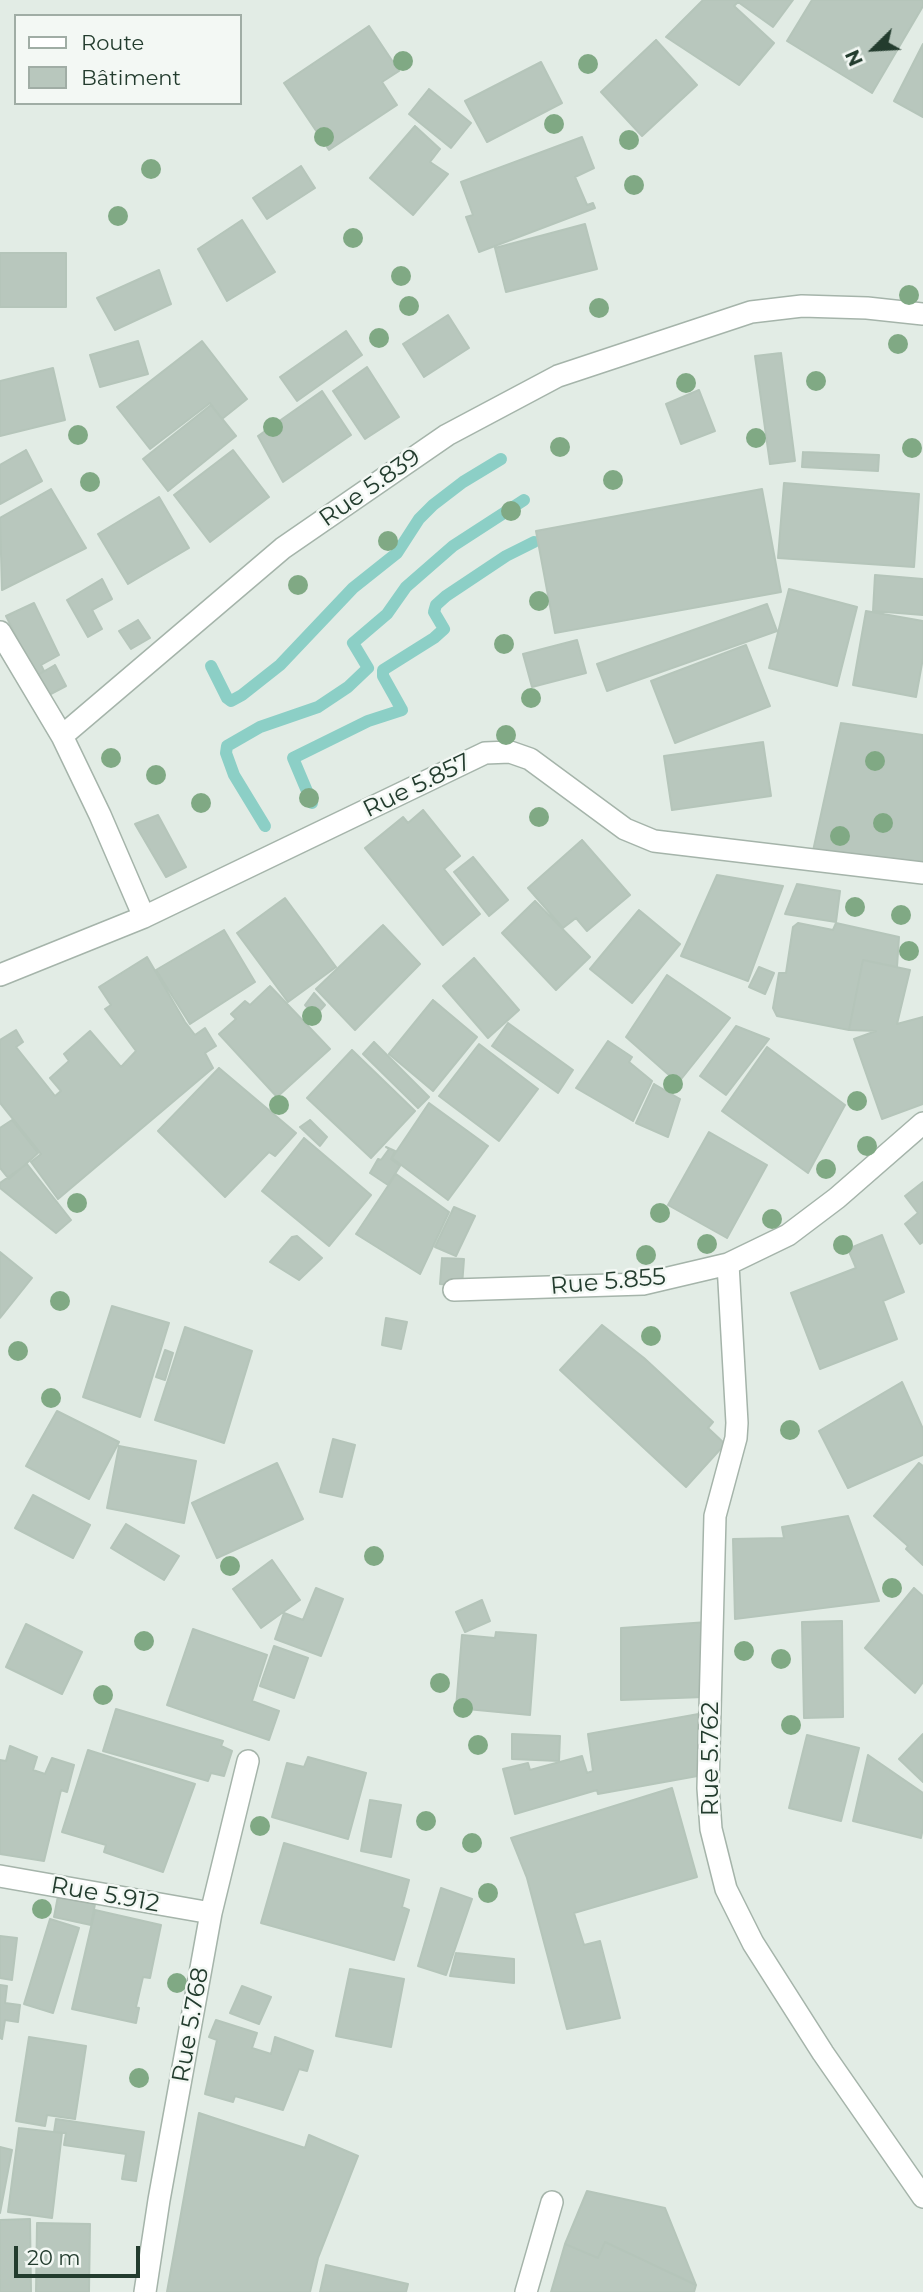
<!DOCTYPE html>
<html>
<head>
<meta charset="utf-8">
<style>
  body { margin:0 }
  #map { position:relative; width:923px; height:2292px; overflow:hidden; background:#e2ece5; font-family:Montserrat,sans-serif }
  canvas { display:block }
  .legend { position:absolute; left:14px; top:14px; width:228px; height:91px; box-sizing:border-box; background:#f3f8f4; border:2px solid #a0ada5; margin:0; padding:9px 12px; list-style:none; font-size:21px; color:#233c2e }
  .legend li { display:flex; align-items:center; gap:14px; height:35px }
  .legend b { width:35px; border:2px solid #a0ada5 }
  .north { position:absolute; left:839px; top:14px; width:70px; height:70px; -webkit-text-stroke:5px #f3f8f4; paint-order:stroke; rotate:246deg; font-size:19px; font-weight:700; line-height:28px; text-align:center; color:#233c2e }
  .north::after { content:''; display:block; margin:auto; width:24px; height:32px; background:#233c2e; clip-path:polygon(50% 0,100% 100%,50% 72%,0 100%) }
  .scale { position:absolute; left:14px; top:2246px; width:126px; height:32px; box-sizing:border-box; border:4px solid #233c2e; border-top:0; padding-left:9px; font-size:21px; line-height:24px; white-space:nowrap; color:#233c2e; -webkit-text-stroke:5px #f3f8f4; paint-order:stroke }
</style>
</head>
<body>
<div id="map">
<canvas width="923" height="2292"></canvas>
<ul class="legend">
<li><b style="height:9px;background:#fff"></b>Route</li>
<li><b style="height:19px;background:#b8c7bd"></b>Bâtiment</li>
</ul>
<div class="north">N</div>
<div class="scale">20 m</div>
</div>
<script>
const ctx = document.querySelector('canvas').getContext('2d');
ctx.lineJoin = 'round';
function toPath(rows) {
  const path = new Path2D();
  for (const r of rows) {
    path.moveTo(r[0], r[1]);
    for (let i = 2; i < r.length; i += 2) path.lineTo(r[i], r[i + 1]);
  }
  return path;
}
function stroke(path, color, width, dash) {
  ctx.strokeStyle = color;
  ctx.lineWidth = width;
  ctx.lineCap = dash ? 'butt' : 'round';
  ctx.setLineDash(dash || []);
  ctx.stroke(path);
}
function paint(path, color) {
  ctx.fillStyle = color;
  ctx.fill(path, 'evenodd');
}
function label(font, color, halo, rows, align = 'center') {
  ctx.font = font + ' Montserrat,sans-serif';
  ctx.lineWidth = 5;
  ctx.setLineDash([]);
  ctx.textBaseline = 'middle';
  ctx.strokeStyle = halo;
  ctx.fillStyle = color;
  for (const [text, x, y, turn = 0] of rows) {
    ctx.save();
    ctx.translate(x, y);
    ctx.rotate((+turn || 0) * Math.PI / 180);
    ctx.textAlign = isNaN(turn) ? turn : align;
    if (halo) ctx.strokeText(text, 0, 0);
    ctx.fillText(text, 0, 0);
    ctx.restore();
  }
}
stroke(toPath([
  [211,666,227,698,231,701,242,695,280,665,353,588,397,553,419,519,433,505,463,482,501,459],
  [312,803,293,758,368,721,402,710,383,676,383,670,434,638,444,629,434,612,436,605,446,596,506,556,534,542],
  [265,826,234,775,226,753,227,746,260,727,318,707,348,687,368,668,353,643,387,614,406,587,453,546,524,500]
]), '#8ccfc6', 12);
const building = toPath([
  [703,0,793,0,773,27,738,2,734,6,774,43,739,85,666,37,703,0],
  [812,0,923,0,923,6,872,93,787,41,812,0],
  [369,26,399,71,382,82,397,105,329,150,284,83,369,26],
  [656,40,697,85,642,136,601,92,656,40],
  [923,44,923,117,894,101,923,44],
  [541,62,562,103,487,142,465,101,541,62],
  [429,89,471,123,451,148,409,114,429,89],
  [415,126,440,149,430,162,448,174,413,215,370,178,415,126],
  [582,137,594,168,575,177,587,205,593,203,595,208,479,252,466,217,473,215,461,182,582,137],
  [301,166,315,188,267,219,253,198,301,166],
  [242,220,275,272,227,301,198,249,242,220],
  [585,224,597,269,506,292,495,248,585,224],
  [0,253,66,253,66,307,0,307,0,253],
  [159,270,171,304,115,330,97,298,159,270],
  [448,315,469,348,424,377,403,344,448,315],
  [346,331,362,355,297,401,280,377,346,331],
  [138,341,148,374,100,387,90,355,138,341],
  [202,341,247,399,222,419,210,403,150,449,117,407,202,341],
  [781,353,795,461,770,464,755,356,781,353],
  [367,367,399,417,365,439,333,391,367,367],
  [53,368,65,420,0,436,0,381,53,368],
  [699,390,715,431,681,444,666,404,699,390],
  [322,391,351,435,283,482,258,436,322,391],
  [211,405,236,436,168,491,143,459,211,405],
  [26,450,42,481,0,504,0,465,26,450],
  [233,450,269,497,210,542,174,495,233,450],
  [803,452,879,455,878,471,802,467,803,452],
  [784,483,919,494,914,567,778,558,784,483],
  [51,489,86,548,2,590,0,518,51,489],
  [762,489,781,592,555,633,536,531,762,489],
  [159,497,189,548,128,584,98,534,159,497],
  [875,575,923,579,923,615,873,611,875,575],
  [102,579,112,599,92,610,102,629,88,637,67,600,102,579],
  [789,589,857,607,837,686,769,668,789,589],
  [34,603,59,655,41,665,44,671,36,676,6,616,34,603],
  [767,604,777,631,607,691,597,664,767,604],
  [866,611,923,621,923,658,916,697,853,685,866,611],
  [138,620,150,638,131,649,119,631,138,620],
  [577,640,586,673,532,687,523,654,577,640],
  [746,645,770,706,675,743,651,681,746,645],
  [55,665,66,686,45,697,36,676,55,665],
  [841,723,923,735,923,864,813,851,841,723],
  [763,742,771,796,672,810,664,756,763,742],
  [423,810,460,856,444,869,480,914,443,945,365,848,403,817,408,823,423,810],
  [158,815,186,867,166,877,135,824,158,815],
  [582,840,630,895,587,931,576,918,563,928,528,888,582,840],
  [473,857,508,900,489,916,454,872,473,857],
  [717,875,783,886,748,981,681,956,717,875],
  [797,884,840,891,836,922,785,914,797,884],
  [285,898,336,967,288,1002,237,933,285,898],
  [535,901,590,957,556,990,502,933,535,901],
  [639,910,680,944,632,1003,590,969,639,910],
  [798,923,833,930,836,923,899,937,897,967,863,960,849,1030,777,1016,773,1008,779,973,786,973,793,927,798,923],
  [383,925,420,964,355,1030,316,989,383,925],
  [224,930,255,982,190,1024,156,970,224,930],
  [147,957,185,1022,195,1035,205,1028,216,1046,205,1053,213,1068,58,1199,31,1162,41,1154,0,1103,0,1040,16,1030,23,1042,16,1047,55,1096,61,1091,50,1078,69,1061,64,1054,90,1031,121,1067,136,1051,105,1009,111,1005,99,987,147,957],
  [474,958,519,1010,488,1038,443,986,474,958],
  [863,960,910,970,897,1024,923,1017,923,1104,882,1119,854,1039,876,1031,849,1030,863,960],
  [759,967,774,973,765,994,749,987,759,967],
  [667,975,730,1018,678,1083,626,1037,667,975],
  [270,986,330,1049,277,1097,219,1034,236,1019,231,1014,245,1001,250,1005,270,986],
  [314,993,325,1005,315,1016,305,1005,314,993],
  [433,1000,477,1037,433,1091,389,1054,433,1000],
  [508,1023,573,1070,558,1093,492,1046,508,1023],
  [736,1026,769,1039,726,1095,700,1076,736,1026],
  [608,1041,632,1057,629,1062,652,1081,633,1121,576,1088,608,1041],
  [374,1042,429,1097,418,1108,363,1054,374,1042],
  [479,1044,538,1089,499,1141,439,1096,479,1044],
  [767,1047,845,1105,808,1173,722,1111,767,1047],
  [352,1050,415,1111,371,1158,307,1098,352,1050],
  [219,1068,296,1133,275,1156,269,1152,225,1197,158,1131,219,1068],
  [654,1084,680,1099,668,1137,636,1123,654,1084],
  [429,1103,488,1146,448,1200,392,1158,429,1103],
  [12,1120,38,1153,9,1179,0,1168,0,1128,12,1120],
  [310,1120,327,1137,320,1146,300,1127,310,1120],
  [709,1132,767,1165,727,1238,668,1205,709,1132],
  [304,1138,371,1195,329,1246,262,1191,304,1138],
  [386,1147,395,1151,391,1159,400,1166,388,1185,370,1173,378,1159,381,1160,389,1149,386,1147],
  [27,1164,71,1220,56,1233,0,1188,0,1183,27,1164],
  [396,1174,449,1212,420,1274,356,1234,396,1174],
  [923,1182,923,1242,920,1244,905,1224,918,1213,905,1196,923,1182],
  [454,1207,475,1216,456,1256,435,1247,454,1207],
  [882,1235,904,1292,883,1301,897,1339,820,1369,791,1293,856,1268,848,1249,882,1235],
  [297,1236,322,1258,299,1280,270,1262,292,1237,297,1236],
  [0,1252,32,1278,0,1318,0,1252],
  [442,1258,464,1259,462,1286,440,1284,442,1258],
  [112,1306,169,1323,140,1417,83,1397,112,1306],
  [386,1318,407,1322,401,1349,382,1345,386,1318],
  [602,1325,644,1358,713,1422,708,1428,725,1444,686,1487,560,1370,602,1325],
  [185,1327,252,1351,224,1443,155,1420,185,1327],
  [165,1350,173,1353,165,1380,156,1377,165,1350],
  [902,1382,923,1429,923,1455,848,1488,819,1431,902,1382],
  [57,1411,119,1442,89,1499,26,1466,57,1411],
  [333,1439,355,1445,342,1497,320,1492,333,1439],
  [119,1446,196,1461,184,1523,107,1508,119,1446],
  [277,1463,303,1519,217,1558,192,1503,277,1463],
  [919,1463,923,1466,923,1565,906,1549,908,1546,874,1516,919,1463],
  [33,1495,90,1525,73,1558,15,1528,33,1495],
  [848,1516,879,1601,735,1619,733,1539,784,1538,782,1527,848,1516],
  [126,1524,179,1556,164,1580,111,1548,126,1524],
  [272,1560,300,1600,261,1628,233,1589,272,1560],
  [316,1588,343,1599,321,1656,275,1639,284,1613,303,1620,316,1588],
  [914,1588,923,1596,923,1682,915,1693,865,1648,914,1588],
  [482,1600,490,1621,465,1632,456,1612,482,1600],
  [842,1621,843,1717,804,1718,802,1622,842,1621],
  [708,1622,704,1697,621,1700,621,1628,708,1622],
  [26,1624,82,1652,62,1694,6,1667,26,1624],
  [193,1629,267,1655,252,1701,279,1711,269,1740,167,1705,193,1629],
  [496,1632,536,1635,530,1715,456,1708,462,1635,495,1638,496,1632],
  [274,1646,308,1658,294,1698,260,1686,274,1646],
  [116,1709,223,1741,221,1746,232,1751,224,1776,211,1773,208,1781,103,1751,116,1709],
  [704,1713,703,1775,598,1794,597,1790,515,1814,503,1769,528,1763,530,1770,582,1756,587,1773,593,1771,588,1734,704,1713],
  [512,1734,560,1736,559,1761,512,1759,512,1734],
  [923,1734,923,1782,899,1759,923,1734],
  [807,1735,859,1748,841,1821,789,1808,807,1735],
  [10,1746,37,1757,33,1770,45,1774,52,1758,74,1765,67,1792,61,1790,44,1861,0,1854,0,1760,6,1761,10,1746],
  [88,1750,195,1784,163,1872,104,1852,106,1845,62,1832,88,1750],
  [868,1755,923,1793,923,1828,921,1838,853,1821,868,1755],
  [308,1757,366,1773,348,1839,272,1817,287,1763,304,1767,308,1757],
  [672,1788,697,1877,574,1913,584,1945,600,1941,620,2018,567,2029,527,1878,511,1838,672,1788],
  [370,1800,401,1805,391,1857,361,1851,370,1800],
  [284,1843,409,1880,402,1907,409,1910,394,1960,261,1923,284,1843],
  [441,1888,472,1899,446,1975,418,1966,441,1888],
  [58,1896,95,1904,91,1925,54,1917,58,1896],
  [95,1910,161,1925,150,1978,143,1977,136,2007,139,2008,136,2023,72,2009,95,1910],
  [50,1919,79,1928,53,2013,24,2004,50,1919],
  [0,1936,17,1938,12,1980,0,1978,0,1936],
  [456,1953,514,1959,514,1983,450,1976,456,1953],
  [350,1969,404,1979,391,2047,336,2036,350,1969],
  [0,1985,7,1986,5,2003,20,2005,18,2022,5,2020,2,2039,0,2038,0,1985],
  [242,1986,271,1997,259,2024,230,2013,242,1986],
  [216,2020,257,2033,252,2048,271,2054,275,2037,313,2051,307,2071,299,2069,283,2110,235,2096,233,2102,205,2094,217,2040,209,2037,216,2020],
  [29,2037,86,2046,75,2119,47,2115,45,2126,16,2121,29,2037],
  [199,2113,305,2148,309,2135,358,2156,318,2258,310,2292,167,2292,199,2113],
  [56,2119,144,2132,136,2181,122,2179,126,2154,64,2145,66,2133,54,2132,56,2119],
  [19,2128,62,2133,52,2218,8,2212,19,2128],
  [0,2147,12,2150,0,2213,0,2147],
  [587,2191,665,2208,696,2285,605,2242,598,2258,565,2244,587,2191],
  [30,2219,31,2292,0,2292,0,2220,30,2219],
  [37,2223,90,2224,89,2292,36,2292,37,2223],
  [605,2242,696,2285,694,2292,551,2292,565,2244,598,2258,605,2242],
  [326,2265,408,2284,406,2292,320,2292,326,2265]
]);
paint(building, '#b8c7bd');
stroke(building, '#b5c5ba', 2);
const minor = toPath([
  [0,632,62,736],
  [144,917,100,815,62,736,283,548,447,435,558,376,751,312,802,306,867,308,923,314],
  [0,975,144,917,485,753,510,752,530,759,625,829,654,841,923,873],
  [728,1264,737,1423,736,1438,715,1516,708,1788,711,1829,726,1889,753,1943,823,2053,923,2197],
  [454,1290,643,1284,728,1264,788,1235,837,1198,923,1123],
  [0,1876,211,1913],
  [145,2292,159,2200,211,1913,248,1761],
  [526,2292,552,2202]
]);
stroke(minor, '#a5b4aa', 24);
stroke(minor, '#fff', 21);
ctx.fillStyle = '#80a984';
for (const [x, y] of [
  [403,61],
  [588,64],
  [554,124],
  [324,137],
  [629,140],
  [151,169],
  [634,185],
  [118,216],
  [353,238],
  [401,276],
  [909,295],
  [409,306],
  [599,308],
  [379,338],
  [898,344],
  [816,381],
  [686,383],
  [273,427],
  [78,435],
  [756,438],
  [560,447],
  [912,448],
  [613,480],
  [90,482],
  [511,511],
  [388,541],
  [298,585],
  [539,601],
  [504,644],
  [531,698],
  [506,735],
  [111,758],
  [875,761],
  [156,775],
  [309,798],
  [201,803],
  [539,817],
  [883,823],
  [840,836],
  [855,907],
  [901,915],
  [909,951],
  [312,1016],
  [673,1084],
  [857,1101],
  [279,1105],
  [867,1146],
  [826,1169],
  [77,1203],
  [660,1213],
  [772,1219],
  [707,1244],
  [843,1245],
  [646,1255],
  [60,1301],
  [651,1336],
  [18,1351],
  [51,1398],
  [790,1430],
  [374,1556],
  [230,1566],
  [892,1588],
  [144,1641],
  [744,1651],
  [781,1659],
  [440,1683],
  [103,1695],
  [463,1708],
  [791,1725],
  [478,1745],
  [426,1821],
  [260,1826],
  [472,1843],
  [488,1893],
  [42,1909],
  [177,1983],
  [139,2078]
]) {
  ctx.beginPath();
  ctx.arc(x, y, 10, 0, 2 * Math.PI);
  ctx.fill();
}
label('24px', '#233c2e', '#f3f8f4', [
  ["Rue 5.839",370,488,-35],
  ["Rue 5.857",417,786,-26],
  ["Rue 5.855",608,1282,-5],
  ["Rue 5.762",711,1759,-90],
  ["Rue 5.912",105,1895,10],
  ["Rue 5.768",191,2025,-80]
]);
</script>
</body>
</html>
